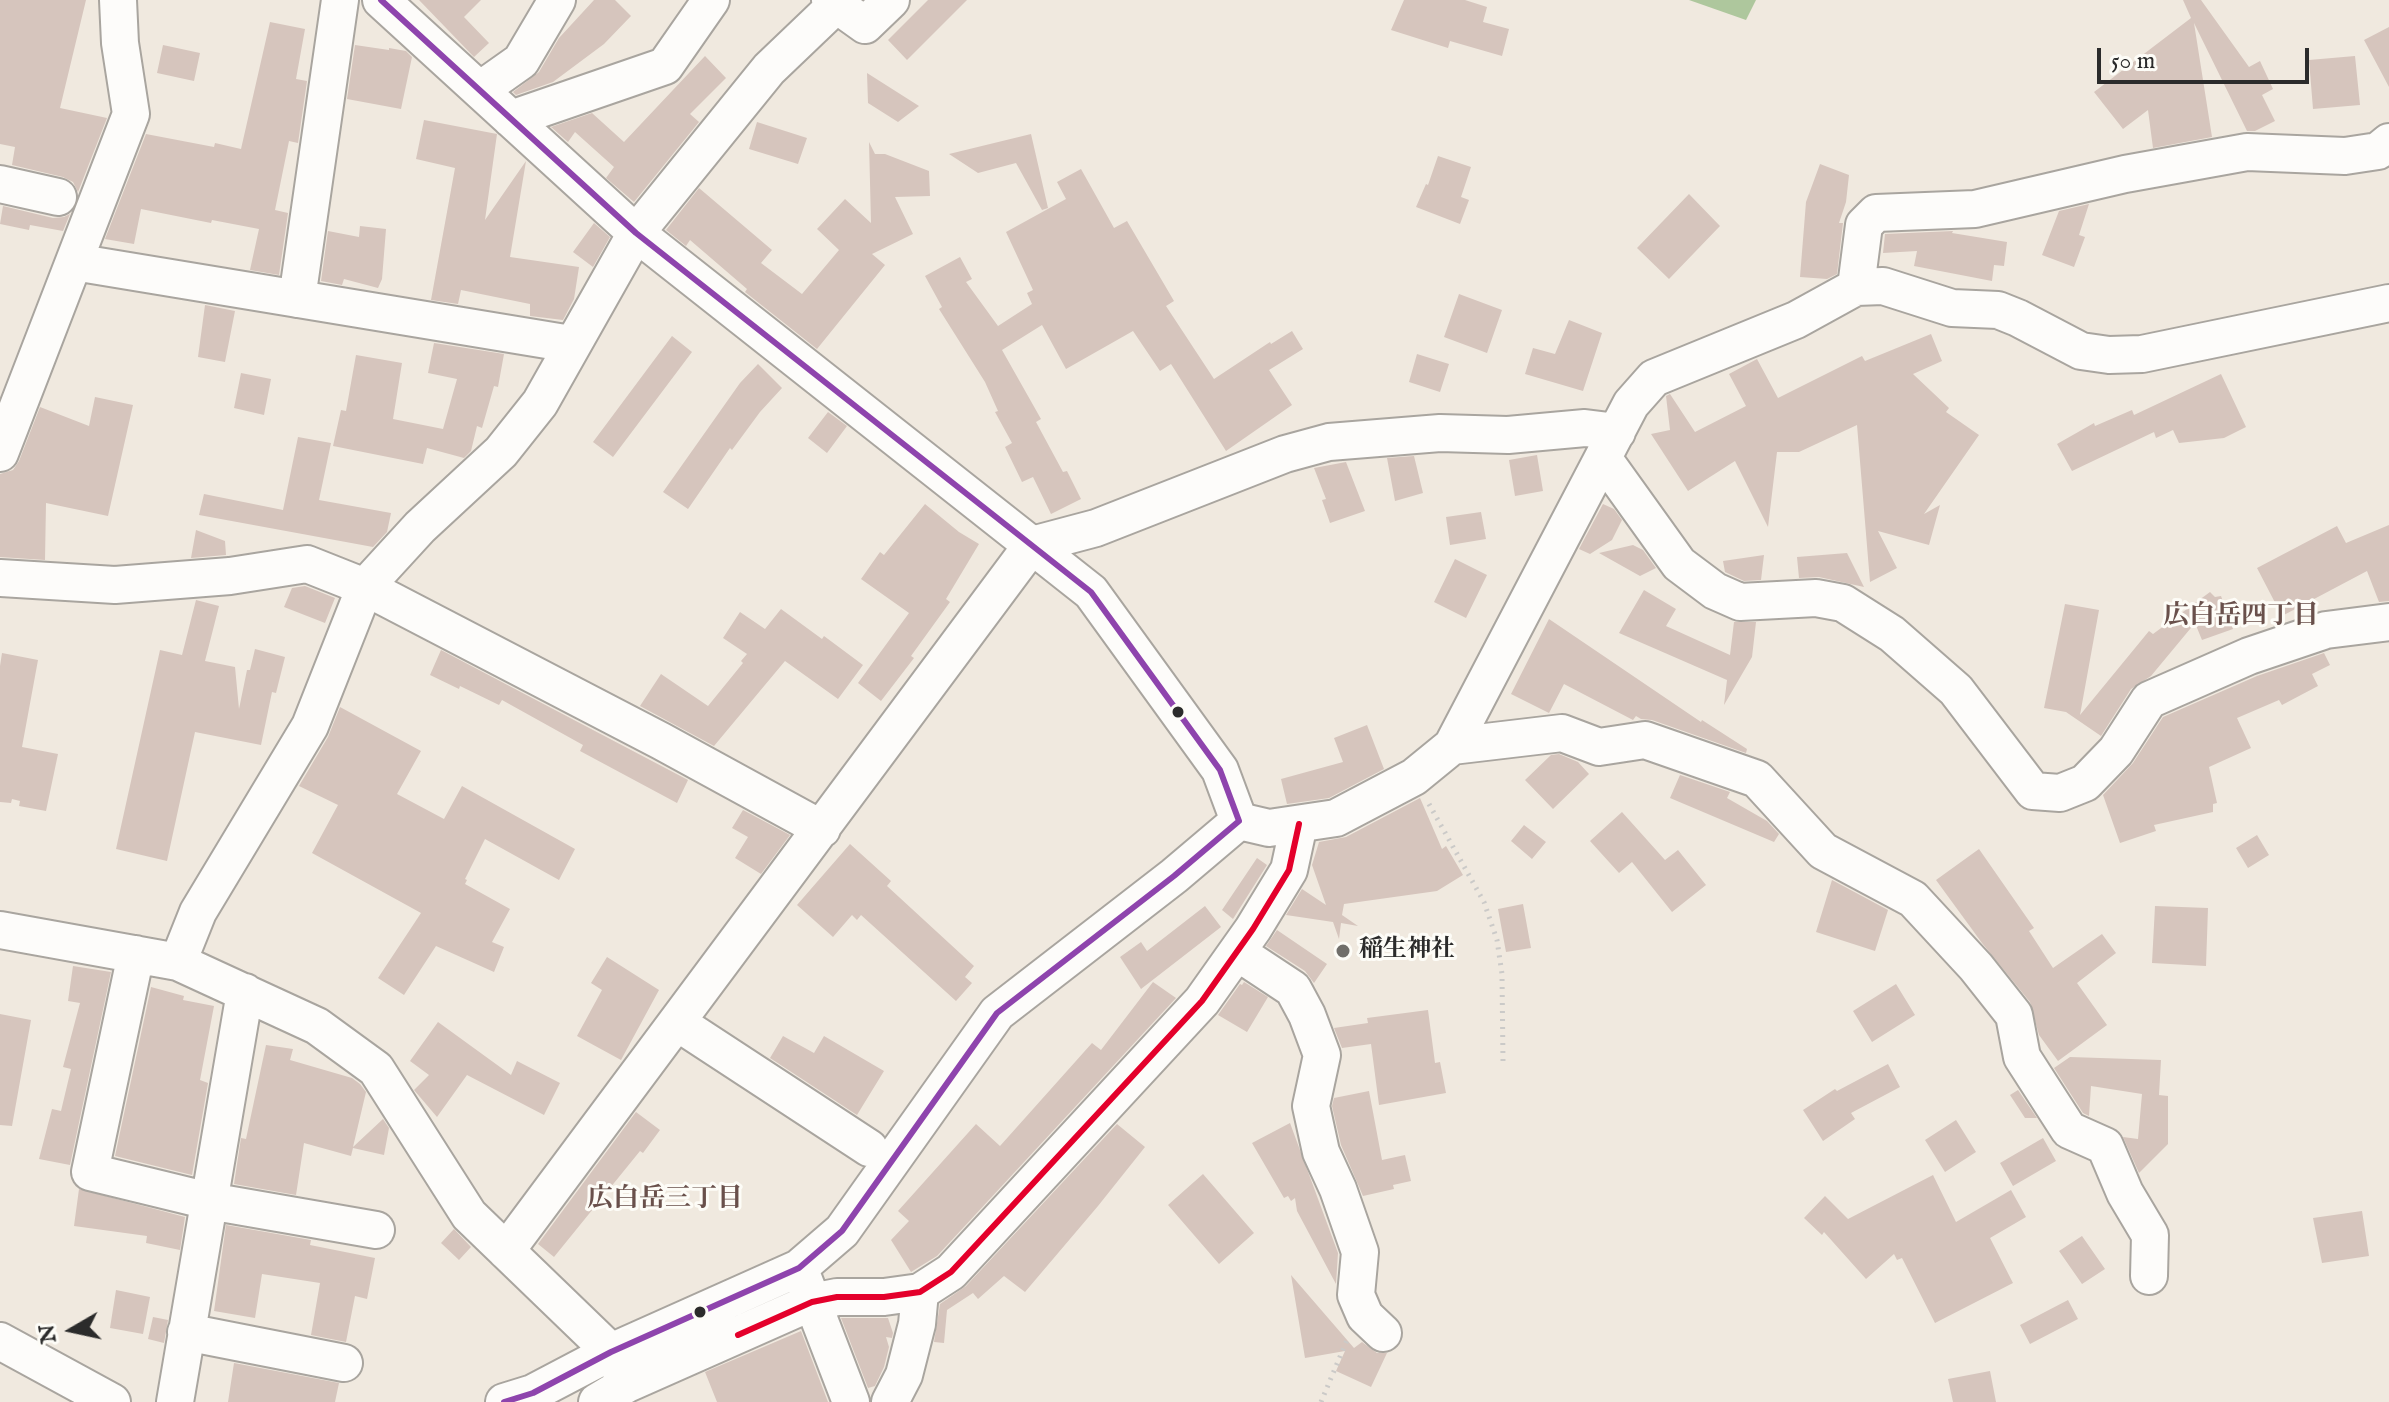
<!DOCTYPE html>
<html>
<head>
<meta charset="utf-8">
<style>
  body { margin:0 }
  #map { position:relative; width:2389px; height:1402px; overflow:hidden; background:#f0e9df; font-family:"IM FELL English",serif }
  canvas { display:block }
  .north { position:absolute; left:32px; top:1290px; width:80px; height:80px; -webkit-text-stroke:6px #fdfcf7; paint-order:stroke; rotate:261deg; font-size:22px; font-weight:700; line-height:32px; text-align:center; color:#2b2b2b }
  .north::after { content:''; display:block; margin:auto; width:28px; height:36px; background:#2b2b2b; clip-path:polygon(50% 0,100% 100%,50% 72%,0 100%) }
  .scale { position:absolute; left:2097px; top:48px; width:212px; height:36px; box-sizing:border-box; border:4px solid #2b2b2b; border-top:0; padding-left:10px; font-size:24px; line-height:28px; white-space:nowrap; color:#2b2b2b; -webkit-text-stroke:6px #fdfcf7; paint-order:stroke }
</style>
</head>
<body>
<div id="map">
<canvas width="2389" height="1402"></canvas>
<div class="north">N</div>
<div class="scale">50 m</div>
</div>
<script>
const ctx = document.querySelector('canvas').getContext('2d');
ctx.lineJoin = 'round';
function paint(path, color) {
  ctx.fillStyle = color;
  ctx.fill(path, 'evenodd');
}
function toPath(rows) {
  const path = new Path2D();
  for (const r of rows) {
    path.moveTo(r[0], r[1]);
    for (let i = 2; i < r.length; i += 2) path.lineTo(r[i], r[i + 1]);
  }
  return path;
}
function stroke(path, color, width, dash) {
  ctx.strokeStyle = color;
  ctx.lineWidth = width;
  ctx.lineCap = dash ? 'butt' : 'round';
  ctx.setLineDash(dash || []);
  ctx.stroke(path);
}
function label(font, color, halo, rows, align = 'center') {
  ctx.font = font + ' "IM FELL English","Noto Serif JP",serif';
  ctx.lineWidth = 6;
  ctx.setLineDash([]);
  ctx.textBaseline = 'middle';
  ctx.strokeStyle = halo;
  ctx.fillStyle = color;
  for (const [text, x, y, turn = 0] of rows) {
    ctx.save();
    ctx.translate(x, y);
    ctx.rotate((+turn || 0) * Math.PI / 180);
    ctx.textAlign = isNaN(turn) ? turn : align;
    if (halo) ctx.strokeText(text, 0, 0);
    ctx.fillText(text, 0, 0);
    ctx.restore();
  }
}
paint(toPath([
  [1689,0,1756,0,1746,20]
]), '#aec79d');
paint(toPath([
  [0,0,86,0,60,108,107,118,78,192,73,182,63,177,12,165,15,147,0,144],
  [419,0,481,0,464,17,489,43,474,57],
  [594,0,615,0,631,16,604,44,553,82,516,95,513,92,539,72,559,38],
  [928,0,967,0,907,60,888,40],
  [1404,0,1465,0,1487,7,1483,22,1509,29,1502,56,1450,41,1448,48,1391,30],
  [2183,0,2201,0,2249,67,2260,61,2273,89,2262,95,2275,121,2255,131,2247,131,2194,23,2212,137,2153,148,2148,110,2123,129,2094,92,2191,18],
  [270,22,305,29,296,79,307,81,298,143,289,141,275,210,288,213,279,275,250,270,259,229,212,220,211,223,141,209,134,244,105,239,146,134,214,147,215,143,241,149],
  [2389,27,2389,87,2364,40],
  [163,45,200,53,194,81,157,73],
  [355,45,389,50,389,48,406,51,412,57,401,109,347,99],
  [705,56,726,78,690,114,699,122,634,202,606,178,614,167,575,132,568,142,551,127,592,113,624,142],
  [2355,56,2360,105,2313,109,2309,60],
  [867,73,919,106,898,122,868,103],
  [424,120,497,134,485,220,526,161,510,257,579,267,574,299,563,320,530,316,530,304,461,290,458,304,431,300,455,168,416,159],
  [757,122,807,138,798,164,749,149],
  [1031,134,1048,208,1042,210,1016,163,978,173,949,154],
  [869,142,875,154,885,154,929,171,930,196,895,197,913,234,872,254,885,265,817,349,745,292,747,289,690,240,686,246,666,230,699,188,772,250,761,263,802,294,839,250,817,229,845,199,871,223],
  [1438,156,1471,167,1461,197,1469,200,1460,224,1416,207,1426,184,1428,185],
  [1820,164,1849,175,1846,202,1839,223,1843,223,1837,274,1827,279,1800,277,1806,202],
  [1081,169,1114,228,1127,221,1174,301,1166,306,1214,379,1270,342,1271,344,1292,331,1303,349,1269,370,1292,405,1226,451,1171,364,1160,371,1133,331,1066,369,1042,325,1002,350,1041,419,1036,422,1063,472,1067,471,1081,499,1051,514,1033,477,1022,482,1005,447,1012,443,995,412,998,411,985,382,939,309,942,307,925,276,960,257,972,279,966,282,998,326,1032,304,1027,293,1033,290,1006,232,1066,199,1057,182],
  [1689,194,1720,226,1669,279,1637,248],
  [2089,204,2079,235,2085,237,2074,267,2042,255,2059,211],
  [3,206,53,218,64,217,70,214,63,231,30,225,29,230,0,224],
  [594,223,610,237,593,267,573,252],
  [360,226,386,229,382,279,378,288,344,279,342,285,321,281,328,231,359,237],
  [1953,231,1952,233,2007,242,2004,266,1994,265,1992,281,1914,266,1917,251,1883,253,1885,234],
  [1459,294,1502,310,1487,353,1444,337],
  [205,305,235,311,225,362,198,357],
  [1569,320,1602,333,1583,391,1525,374,1533,348,1555,354],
  [1931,334,1942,361,1913,374,1949,408,1946,412,1979,435,1924,514,1940,505,1929,545,1878,531,1897,568,1870,582,1857,425,1799,452,1777,452,1768,527,1735,461,1688,491,1651,434,1670,430,1666,396,1670,394,1695,432,1746,406,1729,374,1757,359,1778,398,1862,356,1865,361],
  [672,336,692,352,613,457,593,442],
  [434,343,504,354,498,387,494,386,482,428,477,426,471,451,464,458,427,448,423,464,333,446,341,410,346,411,356,355,402,363,393,419,443,429,457,379,428,373],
  [1417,354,1449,364,1440,392,1409,382],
  [758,364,782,388,760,412,732,450,730,448,688,509,663,492,740,383],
  [241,373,271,379,264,415,234,408],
  [2221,374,2246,427,2224,438,2179,443,2173,430,2156,438,2154,432,2072,471,2057,444,2094,423,2095,426,2132,410,2134,415],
  [95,397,133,405,108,516,46,503,45,560,0,557,0,474,13,470,19,461,40,407,89,426],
  [828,412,847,426,827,453,808,438],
  [298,437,331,443,319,500,391,513,387,532,373,547,199,515,204,494,283,510],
  [1537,455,1543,491,1515,496,1509,460],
  [1414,456,1423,493,1395,501,1387,458],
  [1346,462,1365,511,1330,523,1322,500,1326,499,1314,468],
  [925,504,959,532,979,544,946,599,950,602,911,656,914,658,881,701,858,683,909,613,861,579,880,552,884,555],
  [1603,504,1614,509,1622,520,1612,540,1590,554,1579,549],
  [1481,512,1486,539,1450,545,1446,517],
  [2389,525,2389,601,2379,602,2367,571,2282,616,2257,568,2337,526,2346,543],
  [196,530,225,541,226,555,191,558],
  [1633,545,1643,550,1656,568,1640,576,1599,553],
  [1847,553,1864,587,1819,577,1799,578,1797,557],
  [1764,555,1761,580,1744,581,1725,572,1723,561],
  [1455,559,1487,575,1466,618,1434,602],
  [305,586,335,598,325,623,284,607,292,588],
  [1644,590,1676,609,1666,626,1730,655,1734,622,1756,622,1752,657,1724,705,1727,680,1619,633],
  [2210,592,2215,597,2221,596,2233,629,2202,640,2195,623,2151,676,2131,689,2101,736,2066,712,2044,708,2065,604,2099,610,2080,715,2149,631,2153,634],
  [196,600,219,606,205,661,235,667,239,709,247,670,250,670,255,649,285,657,276,693,272,692,261,745,195,732,167,861,116,849,160,650,182,655],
  [781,609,822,639,824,636,863,665,838,699,785,661,714,746,640,706,661,674,708,706,743,663,741,661,747,654,723,638,740,612,765,629],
  [1549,619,1701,722,1702,720,1747,749,1746,753,1652,720,1641,719,1636,716,1633,720,1564,684,1549,713,1511,694],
  [441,650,688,780,677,803,580,751,583,745,502,700,499,705,460,686,459,689,430,675],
  [2,653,38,660,22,747,58,754,46,811,19,806,20,801,12,799,11,803,0,802,0,666],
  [2324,653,2330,665,2312,674,2318,686,2282,705,2279,700,2237,718,2251,748,2209,767,2217,803,2213,804,2213,812,2154,825,2156,831,2120,843,2103,795,2133,763,2163,717,2257,676],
  [340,707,421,751,397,794,444,819,462,786,575,849,559,880,485,839,465,879,467,880,465,884,510,909,492,942,504,947,494,972,436,946,404,995,378,978,421,913,312,853,338,805,299,786,328,737],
  [1367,725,1384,769,1329,798,1287,804,1281,779,1343,762,1334,738],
  [1559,754,1578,762,1589,774,1553,809,1525,780,1551,755],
  [1680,775,1730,792,1727,798,1767,821,1779,834,1774,842,1670,798],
  [1420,798,1442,849,1446,846,1463,875,1437,891,1344,904,1342,915,1358,926,1341,923,1339,939,1333,922,1286,915,1302,889,1326,905,1312,865,1319,842,1346,837],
  [743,810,790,835,761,874,735,858,748,837,732,828],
  [1622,812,1665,860,1678,850,1706,885,1672,912,1632,862,1619,873,1590,841],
  [1524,825,1546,842,1532,859,1511,841],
  [2257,835,2269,855,2248,868,2236,848],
  [850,844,891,881,887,886,974,966,965,977,972,983,956,1001,861,915,857,920,852,915,833,937,797,905],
  [1979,849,2034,928,2029,931,2053,968,2102,934,2116,953,2077,983,2107,1025,2058,1061,2039,1035,2030,1002,1982,943,1936,880],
  [1257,858,1267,865,1233,919,1222,910],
  [1832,880,1888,910,1875,951,1816,932],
  [1523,904,1531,948,1506,952,1498,909],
  [1205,906,1221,927,1141,989,1120,957,1141,942,1147,951],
  [2155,906,2208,908,2206,966,2152,963],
  [1277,930,1327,964,1314,983,1305,971,1266,946],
  [607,957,659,990,621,1060,577,1036,602,990,591,983],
  [73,966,111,972,70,1165,39,1159,52,1109,61,1111,71,1069,63,1067,80,1003,68,1001],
  [1153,982,1176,998,937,1256,911,1272,891,1240,909,1221,898,1211,976,1124,1000,1146,1092,1043,1101,1050],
  [1244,982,1268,997,1247,1032,1218,1015,1240,984,1242,985],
  [1896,984,1915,1015,1872,1042,1853,1011],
  [151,987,184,996,183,1000,214,1006,200,1080,208,1083,192,1175,115,1156],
  [1428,1010,1435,1063,1440,1062,1446,1093,1379,1105,1371,1044,1342,1048,1334,1028,1368,1023,1367,1018],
  [0,1014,31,1020,12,1126,0,1125],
  [438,1022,511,1075,517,1061,560,1083,544,1115,467,1075,437,1117,414,1090,429,1075,410,1061],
  [783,1036,814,1053,824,1036,884,1071,857,1115,770,1058],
  [266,1045,293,1049,290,1060,352,1078,360,1084,366,1092,353,1147,383,1119,389,1128,384,1155,353,1148,351,1156,304,1143,296,1195,234,1184,241,1138,246,1139],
  [2070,1057,2161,1060,2159,1095,2168,1096,2168,1144,2139,1173,2123,1137,2138,1139,2142,1094,2091,1086,2089,1116,2083,1113,2054,1068],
  [1888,1064,1900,1087,1851,1113,1855,1119,1823,1141,1803,1110,1835,1089,1837,1091],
  [2018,1090,2037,1118,2025,1118,2010,1095],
  [1369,1091,1382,1160,1405,1155,1411,1181,1393,1185,1394,1189,1363,1196,1341,1145,1332,1106,1334,1098],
  [636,1112,660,1130,643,1153,640,1151,554,1257,538,1244],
  [1956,1120,1976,1152,1945,1172,1925,1140],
  [1290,1123,1338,1253,1336,1284,1297,1211,1295,1198,1291,1201,1288,1196,1284,1198,1252,1143],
  [1117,1124,1145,1147,1098,1206,1025,1292,1004,1276,978,1299,973,1293,947,1310,944,1343,934,1342,940,1304,966,1286],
  [2043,1138,2056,1161,2013,1186,2000,1163],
  [1203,1174,1254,1233,1219,1264,1168,1205],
  [1933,1175,1956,1222,2011,1190,2026,1217,1990,1238,2013,1283,1935,1323,1902,1258,1897,1260,1894,1254,1866,1279,1824,1232,1822,1235,1804,1218,1825,1196,1848,1219],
  [79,1189,185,1217,180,1250,146,1243,147,1236,74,1226],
  [2362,1211,2369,1256,2322,1263,2313,1218],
  [226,1225,311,1240,310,1245,375,1258,367,1299,355,1296,346,1342,311,1335,320,1283,262,1274,255,1318,214,1311],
  [454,1229,471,1247,459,1260,441,1243],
  [2082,1236,2105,1269,2082,1284,2059,1251],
  [1291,1275,1354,1348,1362,1342,1377,1353,1387,1353,1371,1387,1336,1371,1345,1351,1305,1358],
  [116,1290,150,1297,143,1334,110,1328],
  [2068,1300,2078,1319,2030,1344,2020,1325],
  [153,1317,168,1320,164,1343,148,1339],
  [841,1318,888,1318,893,1333,892,1338,886,1337,889,1347,884,1367,875,1386,868,1388],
  [801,1331,828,1402,717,1402,705,1372],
  [234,1363,339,1383,335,1402,228,1402],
  [1990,1371,1996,1402,1953,1402,1948,1379]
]), '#d6c5bd');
const minor = toPath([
  [381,0,636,233,1091,592,1220,770,1239,821,1174,876,997,1013,842,1231,799,1268,611,1352,533,1393,504,1402],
  [830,0,865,25,891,0],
  [480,90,521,61,557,0],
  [511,119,665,66,711,0],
  [0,184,58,197],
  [74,262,571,344],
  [1856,287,1864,225,1876,213,1975,209,2125,174,2247,152,2345,156,2378,151,2389,142],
  [297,299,340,0],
  [0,453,131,114,120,43,118,0],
  [1603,458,1679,564,1715,591,1740,602,1816,598,1843,603,1892,634,1956,690,2033,791,2060,793,2085,783,2116,751,2149,700,2249,656,2326,630,2389,622],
  [0,578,115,585,230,576,307,564,365,587,661,741,822,829],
  [1452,746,1562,733,1599,747,1645,740,1757,779,1823,851,1913,899,1976,967,2014,1015,2022,1057,2069,1130,2105,1146,2125,1193,2150,1235,2149,1276],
  [1239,821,1269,828,1336,818,1414,777,1452,746,1631,404,1654,378,1796,320,1856,287,1883,286,1952,308,1998,310,2018,318,2081,351,2109,355,2142,354,2389,303],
  [0,930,178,962,317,1026,376,1069,469,1215,611,1352,621,1371],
  [1237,952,1293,989,1307,1015,1322,1055,1311,1106,1321,1152,1338,1189,1360,1252,1356,1295,1365,1316,1383,1333],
  [136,954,90,1172,209,1201,376,1230],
  [178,962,198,912,310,726,365,587,420,527,501,452,540,403,636,233,769,69,836,5],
  [678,1023,869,1148],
  [506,1251,1032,545,1096,528,1285,454,1329,442,1440,433,1508,435,1585,428,1617,432],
  [804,1280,851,1402],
  [186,1332,344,1363],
  [0,1341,112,1402],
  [175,1402,245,992],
  [597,1402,627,1384,812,1302,837,1297,884,1297,920,1292,951,1272,1202,1001,1253,929,1289,870,1299,824],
  [890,1402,904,1375,917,1324,920,1292]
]);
stroke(minor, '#a9a59f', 40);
stroke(toPath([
  [1429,804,1484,902,1497,940,1502,974,1503,1062],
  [1321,1402,1347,1340]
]), '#cbcac8', 5, [2, 6]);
stroke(minor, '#fdfcfa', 36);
stroke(toPath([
  [381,0,636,233,1091,592,1220,770,1239,821,1174,876,997,1013,842,1231,799,1268,611,1352,533,1393,504,1402]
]), '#8e44ad', 6);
stroke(toPath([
  [738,1335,812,1302,837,1297,884,1297,920,1292,951,1272,1202,1001,1253,929,1289,870,1299,824]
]), '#e4002b', 6);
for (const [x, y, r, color] of [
  [1178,712,7,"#2b2b2b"],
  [1343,951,8,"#706e6a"],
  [700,1312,7,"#2b2b2b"]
]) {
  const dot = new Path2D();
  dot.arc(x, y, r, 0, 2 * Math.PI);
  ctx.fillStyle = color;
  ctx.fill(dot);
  stroke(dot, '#fdfcf7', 3);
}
label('bold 24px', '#2b2b2b', '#fdfcf7', [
  ["稲生神社",1359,951]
], 'left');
label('bold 26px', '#69504b', '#fdfcf7', [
  ["広白岳四丁目",2241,618],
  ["広白岳三丁目",665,1201]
]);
</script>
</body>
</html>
